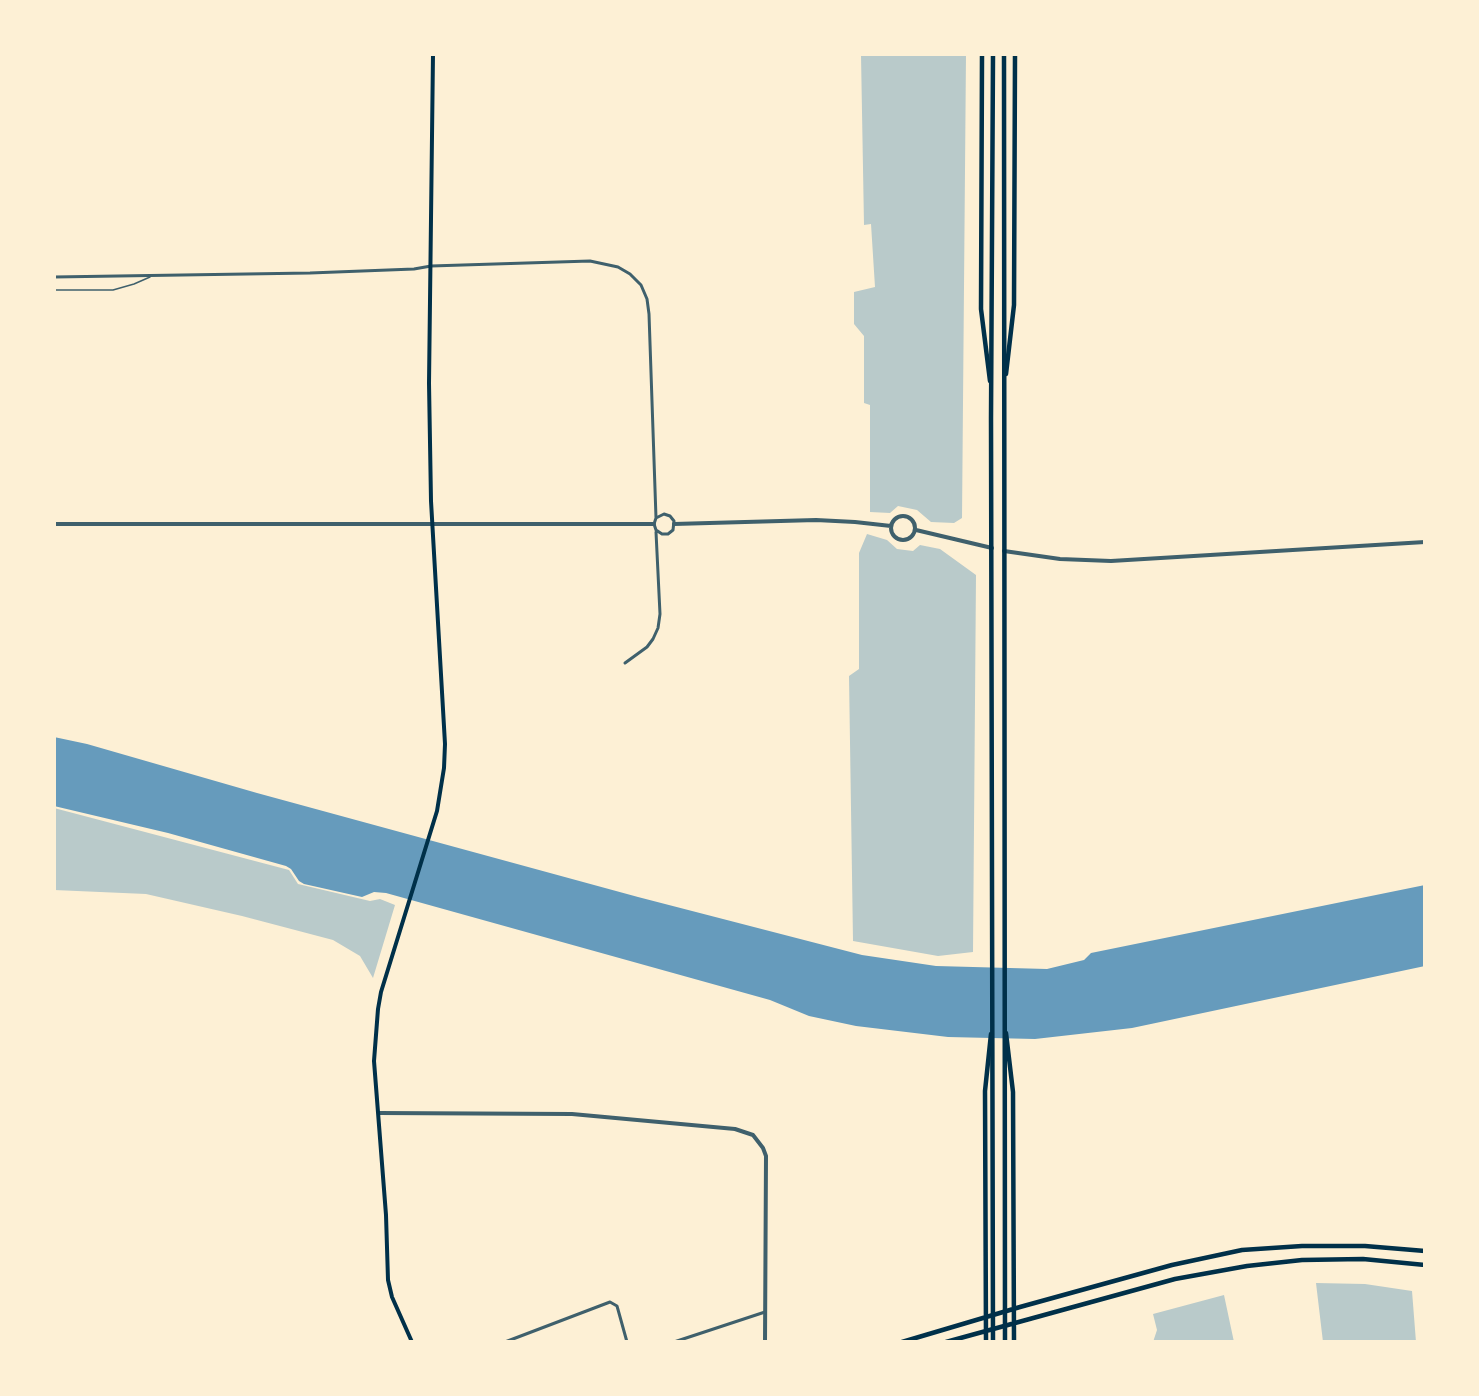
<!DOCTYPE html>
<html>
<head>
<meta charset="utf-8">
<style>
  body { margin:0 }
  #map { position:relative; width:1479px; height:1396px; overflow:hidden; background:#fdf0d5; font-family:Poppins,sans-serif }
  canvas { display:block }
  .frame { position:absolute; inset:0; border:56px solid #fdf0d5; pointer-events:none }
</style>
</head>
<body>
<div id="map">
<canvas width="1479" height="1396"></canvas>
<div class="frame"></div>
</div>
<script>
const ctx = document.querySelector('canvas').getContext('2d');
ctx.lineJoin = 'round';
function paint(path, color) {
  ctx.fillStyle = color;
  ctx.fill(path, 'evenodd');
}
function toPath(rows) {
  const path = new Path2D();
  for (const r of rows) {
    if (r.length === 3) {
      path.moveTo(r[0] + r[2], r[1]);
      path.arc(r[0], r[1], r[2], 0, 2 * Math.PI);
      continue;
    }
    path.moveTo(r[0], r[1]);
    for (let i = 2; i < r.length; i += 2) path.lineTo(r[i], r[i + 1]);
  }
  return path;
}
function stroke(path, color, width, dash) {
  ctx.strokeStyle = color;
  ctx.lineWidth = width;
  ctx.lineCap = dash ? 'butt' : 'round';
  ctx.setLineDash(dash || []);
  ctx.stroke(path);
}
paint(toPath([
  [871,54,966,54,962,518,954,523,931,522,917,510,898,506,890,513,870,512,870,405,864,403,864,336,854,324,854,292,875,287,871,224,864,225,861,55],
  [867,534,887,540,897,549,913,551,920,545,940,549,976,575,973,952,938,956,853,941,849,676,859,669,859,553],
  [54,808,289,870,298,884,370,901,380,899,395,905,373,978,360,956,333,940,242,916,146,894,54,890],
  [1316,1283,1365,1284,1412,1291,1416,1342,1323,1342],
  [1224,1295,1234,1342,1153,1342,1157,1330,1153,1314]
]), '#b9caca');
paint(toPath([
  [54,737,87,744,257,793,638,897,862,955,936,966,1047,969,1084,960,1091,953,1425,885,1425,966,1132,1028,1035,1039,948,1037,856,1026,809,1016,770,1000,386,893,374,892,362,897,304,884,299,881,291,869,286,866,168,833,54,806]
]), '#669bbc');
stroke(toPath([
  [54,290,113,290,134,284,150,277]
]), '#3f606c', 1.5);
stroke(toPath([
  [54,277,310,273,414,269,431,266,590,261,618,267,630,274,641,285,647,299,649,314,656,518,654,524,656,530,662,534,668,534,673,530,674,521,670,516,664,514,656,518],
  [625,663,647,647,653,639,658,628,660,614,656,532],
  [505,1342,610,1302,617,1306,627,1342],
  [674,1342,765,1312]
]), '#3f606c', 3);
stroke(toPath([
  [903,528,12],
  [54,524,654,524],
  [674,524,816,520,855,522,891,526],
  [916,530,992,548],
  [1004,551,1060,559,1111,561,1425,542],
  [379,1113,572,1114,735,1129,753,1135,763,1148,766,1156,765,1342]
]), '#3f606c', 4);
stroke(toPath([
  [412,1342,392,1297,388,1280,386,1215,374,1061,378,1009,381,992,437,811,444,768,445,744,431,501,429,383,433,54]
]), '#003049', 4);
stroke(toPath([
  [982,54,981,309,990,381],
  [1006,374,1014,305,1015,54],
  [1006,1033,1013,1092,1014,1342],
  [902,1342,1020,1307,1172,1265,1242,1250,1302,1246,1365,1246,1425,1251],
  [946,1342,1175,1279,1247,1266,1302,1260,1363,1259,1425,1265],
  [986,1342,985,1091,991,1034]
]), '#003049', 4.5);
stroke(toPath([
  [993,54,991,418,993,1342],
  [1004,54,1005,1342]
]), '#003049', 4.5);
</script>
</body>
</html>
